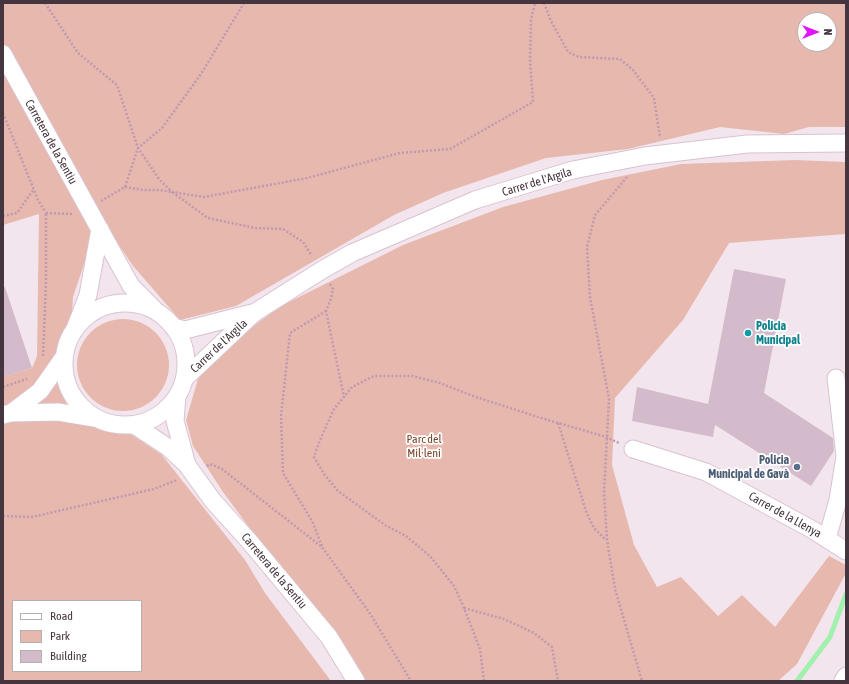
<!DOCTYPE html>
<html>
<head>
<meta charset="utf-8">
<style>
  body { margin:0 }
  #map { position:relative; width:849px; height:684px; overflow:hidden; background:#f3e5ed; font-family:"Asap Condensed",sans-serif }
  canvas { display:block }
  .frame { position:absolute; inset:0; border:4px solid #45353f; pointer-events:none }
  .legend { position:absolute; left:12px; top:600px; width:130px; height:72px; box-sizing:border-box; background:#fff; border:1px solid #b5aeb2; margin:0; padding:5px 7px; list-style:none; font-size:12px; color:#45353f }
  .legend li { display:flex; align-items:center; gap:8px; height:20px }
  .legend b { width:20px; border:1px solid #b5aeb2 }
  .north { position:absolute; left:797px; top:12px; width:40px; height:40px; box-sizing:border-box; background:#fff; border:1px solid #b5aeb2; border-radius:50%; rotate:90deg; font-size:11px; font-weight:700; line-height:16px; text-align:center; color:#45353f }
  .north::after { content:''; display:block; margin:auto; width:14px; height:18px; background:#e315fa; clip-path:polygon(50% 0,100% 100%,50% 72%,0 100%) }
</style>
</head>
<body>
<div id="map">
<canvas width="849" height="684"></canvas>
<div class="frame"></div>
<ul class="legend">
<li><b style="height:5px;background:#fff"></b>Road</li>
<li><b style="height:11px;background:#e7b9ae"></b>Park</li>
<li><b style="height:11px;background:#d4bbcb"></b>Building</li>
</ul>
<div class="north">N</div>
</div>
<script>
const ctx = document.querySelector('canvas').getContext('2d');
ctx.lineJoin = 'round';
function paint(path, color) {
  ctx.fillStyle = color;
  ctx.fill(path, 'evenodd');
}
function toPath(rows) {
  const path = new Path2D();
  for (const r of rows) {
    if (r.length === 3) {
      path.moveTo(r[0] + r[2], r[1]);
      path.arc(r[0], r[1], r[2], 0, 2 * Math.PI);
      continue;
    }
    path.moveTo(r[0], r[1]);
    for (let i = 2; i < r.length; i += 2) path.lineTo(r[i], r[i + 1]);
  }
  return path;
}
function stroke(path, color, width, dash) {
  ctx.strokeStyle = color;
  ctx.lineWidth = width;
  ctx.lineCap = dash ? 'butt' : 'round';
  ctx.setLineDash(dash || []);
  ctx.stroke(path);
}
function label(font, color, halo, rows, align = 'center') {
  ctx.font = font + ' "Asap Condensed",sans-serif';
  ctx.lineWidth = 3.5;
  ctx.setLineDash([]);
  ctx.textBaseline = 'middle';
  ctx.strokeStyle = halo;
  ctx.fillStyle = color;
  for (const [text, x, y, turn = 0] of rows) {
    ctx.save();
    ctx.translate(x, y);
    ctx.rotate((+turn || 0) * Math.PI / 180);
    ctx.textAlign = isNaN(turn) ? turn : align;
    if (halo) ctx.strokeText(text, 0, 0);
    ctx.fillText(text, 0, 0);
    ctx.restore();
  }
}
paint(toPath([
  [3,3,846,3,846,127,809,127,784,134,720,127,628,149,546,158,443,193,394,215,236,306,180,320,133,266,100,217,73,297,65,417,129,433,162,455,245,560,265,593,331,681,3,681,3,377,32,368,37,356,39,214,3,225],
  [805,20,829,20,829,44,805,44],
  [13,601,141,601,141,671,13,671],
  [795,160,846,162,846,234,729,243,683,320,615,398,612,465,634,545,657,587,681,577,718,616,742,595,775,627,829,556,846,565,846,573,797,664,778,681,363,681,223,492,193,446,186,420,198,379,224,347,281,306,403,245,503,207,602,180,681,164],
  [123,365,46]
]), '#e7b9ae');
stroke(toPath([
  [797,681,830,637,846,594]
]), '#a1f0ad', 5);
paint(toPath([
  [734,269,786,279,764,393,833,438,834,451,811,486,715,425,713,437,632,421,637,387,708,404],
  [5,287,32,368,3,377,3,288]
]), '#d4bbcb');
const minor = toPath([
  [3,54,131,286,154,309],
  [125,364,61],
  [76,326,88,295,100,229],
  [173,327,185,330,252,313],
  [184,379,254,313,322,270,352,253,475,200,573,170,645,156,747,144,846,143],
  [177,396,175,421,187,465],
  [11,413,40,391,64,357],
  [3,415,11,413,58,412,94,418],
  [134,425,169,448,187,465,213,501,249,541,329,637,356,681],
  [633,449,706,472,813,530,846,551],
  [827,539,838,500,845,456,836,378],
  [843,681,846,676]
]);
stroke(minor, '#d9c2d0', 19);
stroke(toPath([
  [45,3,78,53,117,85,138,148,159,179,172,192,204,197,307,178,400,153,450,149,533,102,530,60,531,20,535,3],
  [544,3,551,21,568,52,579,57,620,59,633,70,654,98,660,138],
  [3,113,38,200,46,213],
  [627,177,595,215,587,247,590,297,609,399,604,492,607,540,615,589,642,681],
  [125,187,143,190,159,190,172,192,208,218,255,228,283,229,303,242,312,256],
  [101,201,125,187,138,148,162,128,201,74,244,3],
  [46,213,73,214],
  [3,216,17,213,34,189],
  [330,284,333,289,331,299,326,311,344,397],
  [43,356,46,281,46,213],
  [3,387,27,379],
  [558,423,587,514,594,528,606,540],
  [207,466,210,464,222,469,322,547,369,612,411,681],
  [3,516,32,517,154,489,177,480],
  [322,546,312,521,283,473,281,416,290,333,326,311],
  [464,608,504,619,534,633,552,647,558,681],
  [484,681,480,649,464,608,454,586,430,556,406,536,385,525,338,491,324,474,314,457,320,440,334,409,352,387,374,376,412,376,440,383,473,396,538,417,606,437,619,443]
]), '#c099b1', 2.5, [2, 2]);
stroke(minor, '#fff', 17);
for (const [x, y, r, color] of [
  [748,333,4,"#0f9aa8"],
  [797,467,4,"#5c6f8a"]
]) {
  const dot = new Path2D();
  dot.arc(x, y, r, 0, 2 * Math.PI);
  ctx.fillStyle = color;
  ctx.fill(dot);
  stroke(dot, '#fff', 1.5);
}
label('12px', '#45353f', '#fff', [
  ["Carretera de la Sentiu",51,142,61],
  ["Carrer de l'Argila",537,182,-17],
  ["Carrer de l'Argila",219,346,-43],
  ["Carrer de la Llenya",785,515,29],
  ["Carretera de la Sentiu",274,571,50]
]);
label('bold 12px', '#0d838f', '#fff', [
  ["Policia",756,326],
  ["Municipal",756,340]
], 'left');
label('12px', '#774528', '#fff', [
  ["Parc del",424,439],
  ["Mil·leni",424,453]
]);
label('bold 12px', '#4e5e75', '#fff', [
  ["Policia",789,460],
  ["Municipal de Gavà",789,474]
], 'right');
</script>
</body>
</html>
